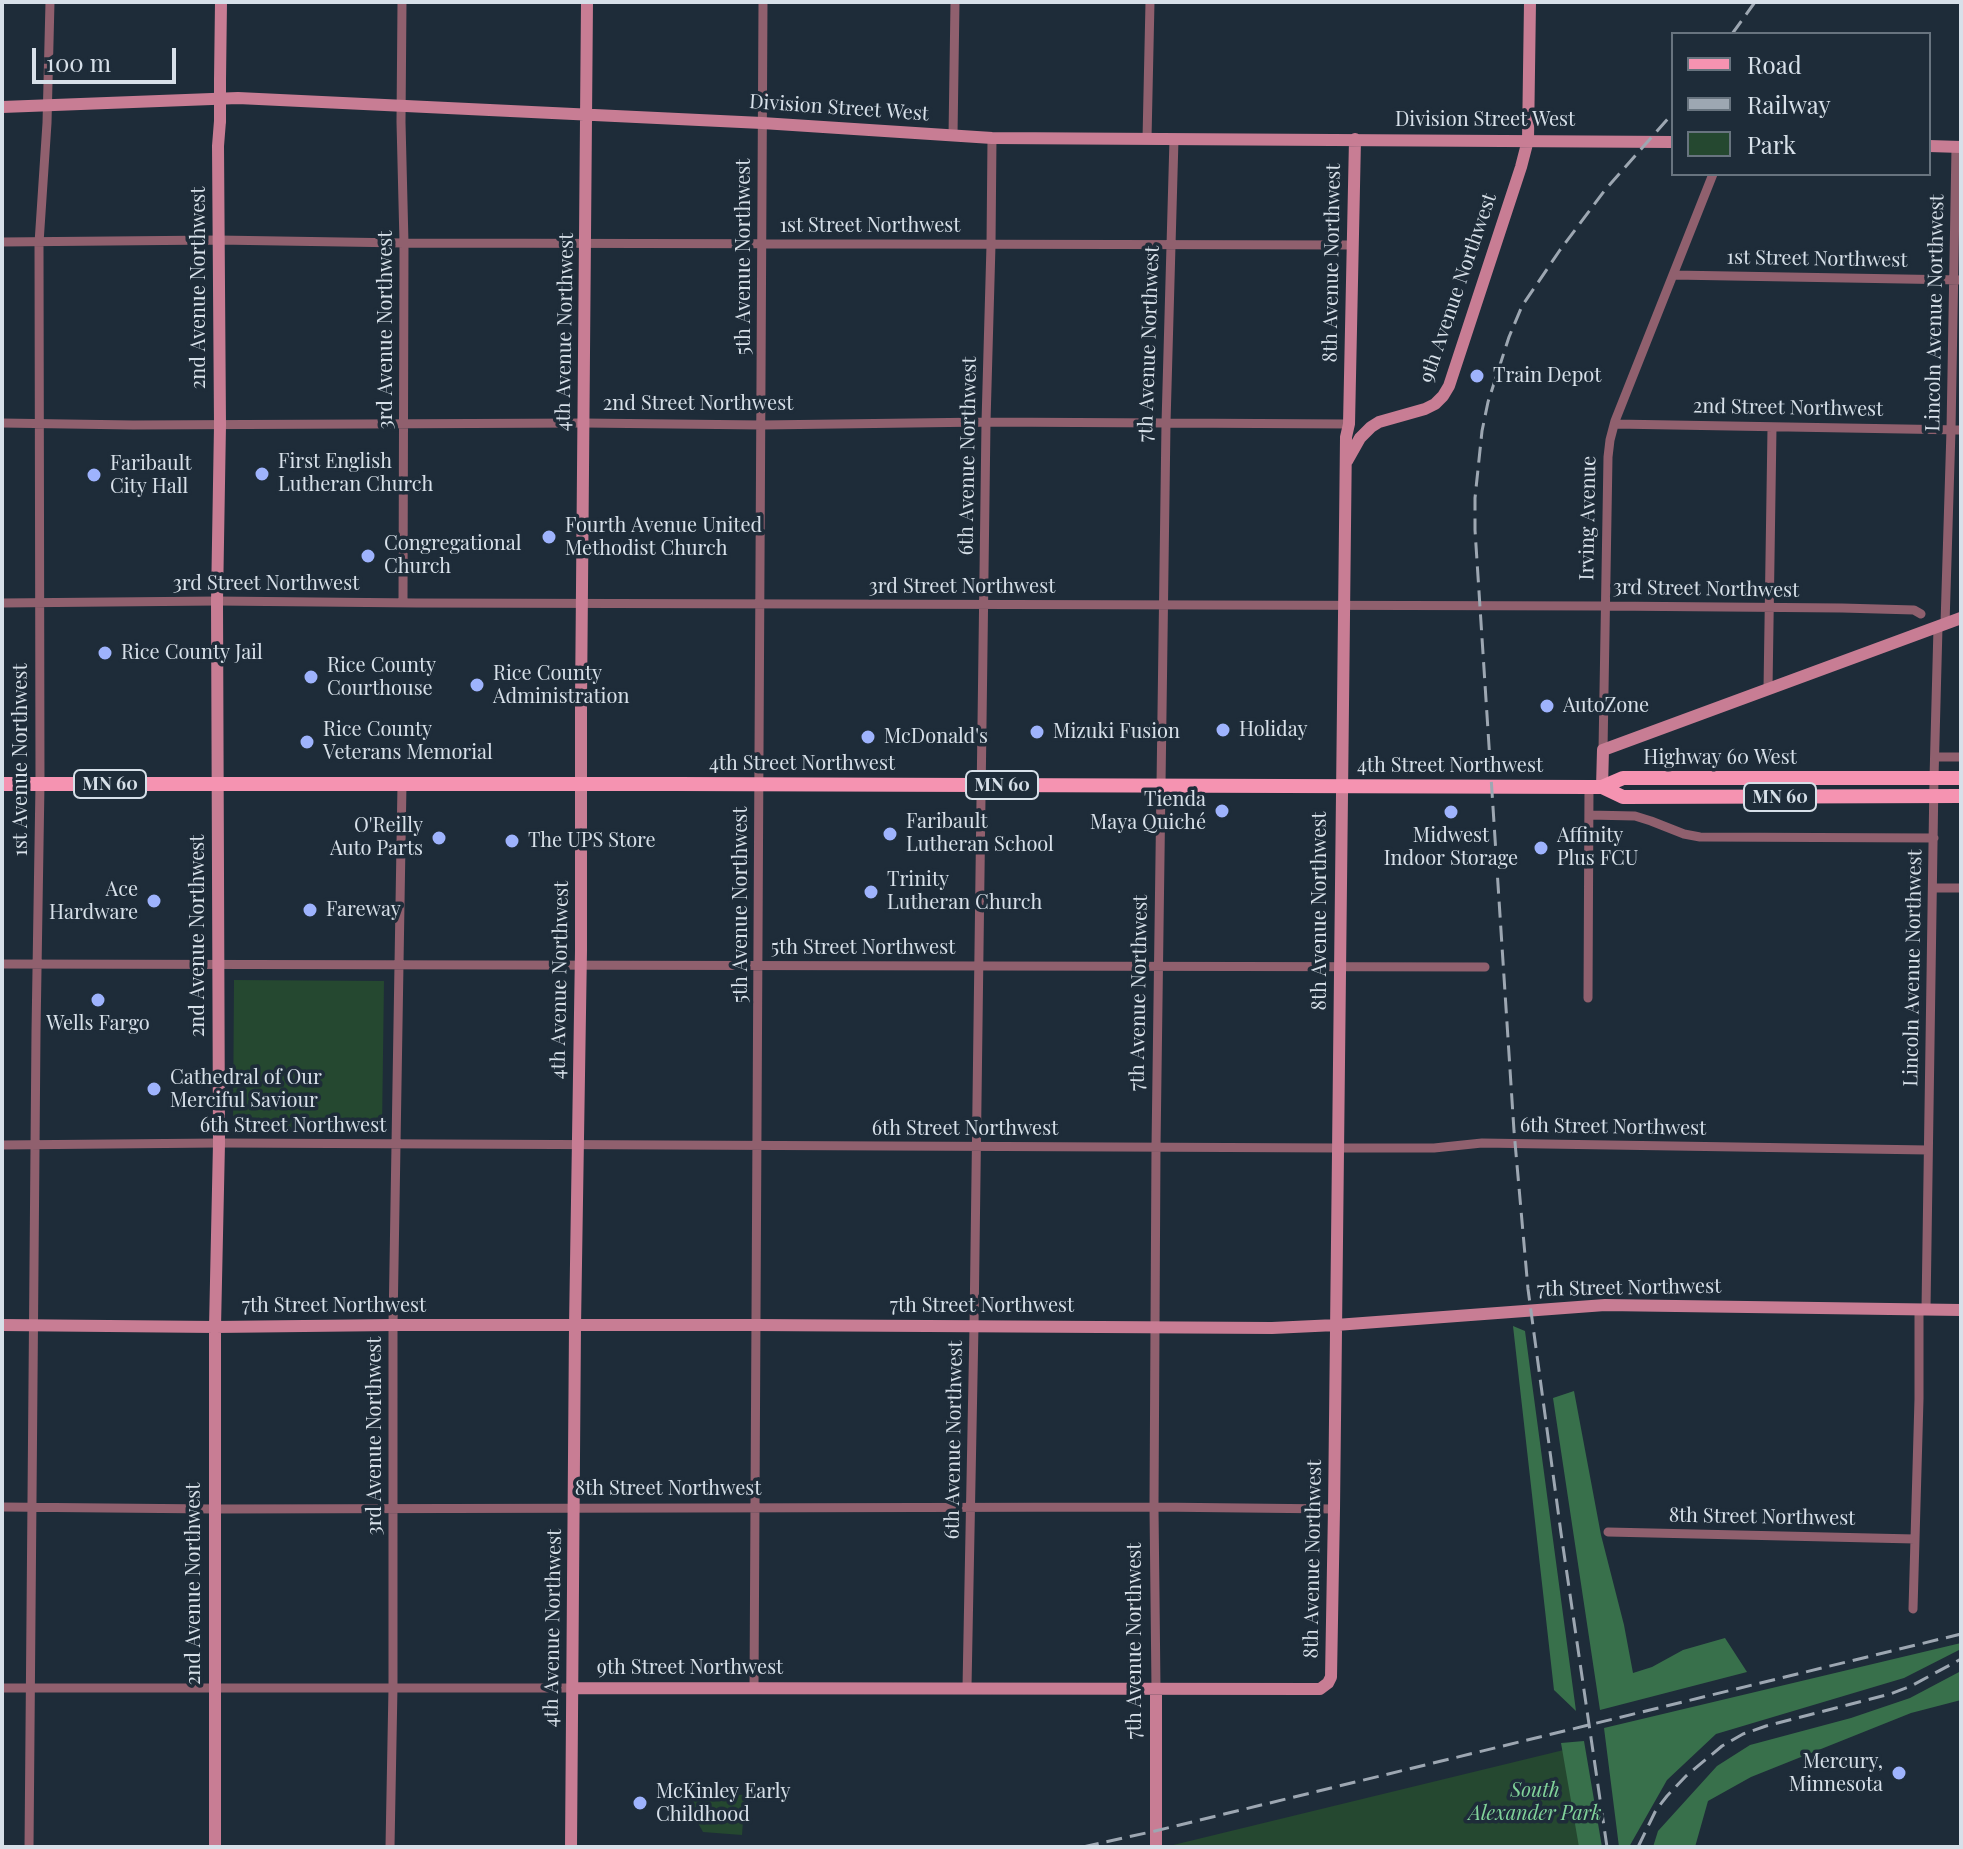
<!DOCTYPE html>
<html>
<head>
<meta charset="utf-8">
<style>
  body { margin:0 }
  #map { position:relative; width:1963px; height:1849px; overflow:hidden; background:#1e2c39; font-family:"Playfair Display",serif }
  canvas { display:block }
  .frame { position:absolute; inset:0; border:4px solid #d7e0e9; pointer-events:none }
  .legend { position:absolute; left:1671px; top:32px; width:260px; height:144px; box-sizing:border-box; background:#1e2c39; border:2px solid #68747f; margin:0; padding:10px 14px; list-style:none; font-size:24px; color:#d7e0e9 }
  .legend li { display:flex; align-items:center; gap:16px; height:40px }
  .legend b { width:40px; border:2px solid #68747f }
  .scale { position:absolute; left:32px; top:48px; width:144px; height:36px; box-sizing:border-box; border:4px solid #d7e0e9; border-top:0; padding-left:10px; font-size:24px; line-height:28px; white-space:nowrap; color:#d7e0e9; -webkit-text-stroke:6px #1e2c39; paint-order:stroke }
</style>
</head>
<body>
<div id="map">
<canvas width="1963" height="1849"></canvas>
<div class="frame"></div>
<ul class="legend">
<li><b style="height:10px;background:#f593b1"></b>Road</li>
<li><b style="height:10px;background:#9da7b2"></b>Railway</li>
<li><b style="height:22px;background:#254830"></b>Park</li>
</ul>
<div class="scale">100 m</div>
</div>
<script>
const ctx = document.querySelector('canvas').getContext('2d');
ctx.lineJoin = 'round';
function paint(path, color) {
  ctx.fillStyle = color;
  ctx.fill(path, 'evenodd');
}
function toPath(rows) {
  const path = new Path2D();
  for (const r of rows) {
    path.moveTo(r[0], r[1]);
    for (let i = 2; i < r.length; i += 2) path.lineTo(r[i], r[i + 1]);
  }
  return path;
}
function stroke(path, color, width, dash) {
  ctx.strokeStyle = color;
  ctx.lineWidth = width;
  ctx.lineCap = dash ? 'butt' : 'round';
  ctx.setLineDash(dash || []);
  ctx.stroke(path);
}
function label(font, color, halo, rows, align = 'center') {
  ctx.font = font + ' "Playfair Display",serif';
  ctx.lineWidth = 7;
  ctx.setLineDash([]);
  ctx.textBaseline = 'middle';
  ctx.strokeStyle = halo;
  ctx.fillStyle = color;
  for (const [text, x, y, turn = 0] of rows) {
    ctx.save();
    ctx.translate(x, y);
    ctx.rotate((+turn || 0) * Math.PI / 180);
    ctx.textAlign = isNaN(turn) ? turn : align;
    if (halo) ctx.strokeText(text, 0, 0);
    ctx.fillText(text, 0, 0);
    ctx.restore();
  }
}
paint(toPath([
  [234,980,384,981,382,1129,233,1129],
  [1572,1748,1590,1847,1165,1847],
  [689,1792,745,1795,742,1835,703,1832,688,1805]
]), '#254830');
paint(toPath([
  [1513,1326,1525,1331,1576,1711,1554,1690],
  [1574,1391,1601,1535,1624,1625,1633,1673,1652,1667,1683,1650,1725,1638,1747,1672,1600,1710,1553,1398],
  [1961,1643,1961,1649,1904,1678,1716,1734,1667,1780,1629,1847,1619,1847,1604,1728],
  [1961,1671,1961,1700,1911,1713,1751,1777,1708,1801,1695,1847,1653,1847,1658,1831,1717,1766,1750,1745,1851,1718,1910,1698],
  [1584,1741,1602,1847,1579,1847,1561,1743]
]), '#38704b');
stroke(toPath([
  [402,2,401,122,404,243,403,603],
  [953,136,955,2],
  [1147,139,1150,2],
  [2,242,218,240,404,243,1353,245],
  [1673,275,1961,280],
  [2,423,133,425,584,423,762,425,986,422,1349,424],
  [1615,424,1961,430],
  [2,603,217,601,417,603,1605,606,1842,608,1914,610,1921,614],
  [1945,624,1951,430,1956,147],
  [1768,689,1772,428],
  [1603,750,1608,457,1610,440,1615,421,1713,174],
  [1935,757,1961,757],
  [1589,815,1635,816,1651,821,1684,834,1700,837,1934,838],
  [1933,888,1961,888],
  [2,964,1485,967],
  [1588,998,1589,787],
  [2,1145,219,1143,1339,1148,1434,1148,1482,1143,1928,1150],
  [1926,1309,1934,778,1938,627],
  [2,1507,214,1509,1154,1507,1334,1509],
  [1608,1532,1915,1539],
  [1913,1609,1919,1399,1919,1309],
  [967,1687,974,1326,986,422,991,245,992,138],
  [2,1688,573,1688],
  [754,1688,763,2],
  [1156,1689,1154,1507,1156,1147,1166,423,1174,139],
  [29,1847,36,1032,40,784,39,243,47,123,50,2],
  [390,1847,393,1687,393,1325,402,784]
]), '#90606e', 9);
stroke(toPath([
  [220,80,221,2],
  [2,107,238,98,762,123,992,138,1673,142],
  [1929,146,1961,147],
  [1347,461,1360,438,1371,427,1379,422,1425,409,1435,404,1443,396,1449,386,1521,167,1528,140,1530,2],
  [1602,787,1603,750,1961,618],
  [2,1325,215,1327,393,1325,755,1325,1272,1328,1336,1325,1605,1305,1961,1310],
  [573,1688,1312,1689,1320,1689,1328,1683,1331,1677,1334,1509,1346,437,1349,424,1355,139],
  [1156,1689,1156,1847],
  [215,1847,215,1327,219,1143,217,601,220,425,218,146,220,121],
  [571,1847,575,1326,581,950,581,704,587,2]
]), '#c87d94', 12);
stroke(toPath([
  [2,784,676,784,1589,787,1602,787,1623,778,1961,778],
  [1602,787,1623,797,1961,796]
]), '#f593b1', 14);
stroke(toPath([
  [1732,34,1755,2],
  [1083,1847,1155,1831,1961,1634],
  [1607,1847,1561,1533,1528,1289,1514,1131,1475,530,1475,498,1482,431,1488,402,1509,337,1522,306,1560,250,1605,190,1673,113],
  [1638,1847,1656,1810,1667,1796,1686,1776,1722,1746,1743,1734,1766,1726,1890,1694,1911,1686,1961,1659]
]), '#9da7b2', 3, [16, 8]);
stroke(toPath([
  [220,80,220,121]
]), '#c87d94', 12);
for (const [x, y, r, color] of [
  [1477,376,8,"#9eb3fd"],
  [262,474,8,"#9eb3fd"],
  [94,475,8,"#9eb3fd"],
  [549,537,8,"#9eb3fd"],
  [368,556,8,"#9eb3fd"],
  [105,653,8,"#9eb3fd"],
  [311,677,8,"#9eb3fd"],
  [477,685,8,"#9eb3fd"],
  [1547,706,8,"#9eb3fd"],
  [1223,730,8,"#9eb3fd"],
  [1037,732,8,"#9eb3fd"],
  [868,737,8,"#9eb3fd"],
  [307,742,8,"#9eb3fd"],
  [1222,811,8,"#9eb3fd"],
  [1451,812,8,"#9eb3fd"],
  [890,834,8,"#9eb3fd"],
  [439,838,8,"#9eb3fd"],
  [512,841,8,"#9eb3fd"],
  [1541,848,8,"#9eb3fd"],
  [871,892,8,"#9eb3fd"],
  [154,901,8,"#9eb3fd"],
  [310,910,8,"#9eb3fd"],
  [98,1000,8,"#9eb3fd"],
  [154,1089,8,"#9eb3fd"],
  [1899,1773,8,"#9eb3fd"],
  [640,1803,8,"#9eb3fd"]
]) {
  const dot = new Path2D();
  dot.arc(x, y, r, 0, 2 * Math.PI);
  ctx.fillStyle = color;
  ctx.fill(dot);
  stroke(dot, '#1e2c39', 3);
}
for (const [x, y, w] of [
  [110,784,72],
  [1002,785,72],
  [1780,797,72]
]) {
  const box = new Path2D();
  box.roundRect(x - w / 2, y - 14, w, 28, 6);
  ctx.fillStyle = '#1e2c39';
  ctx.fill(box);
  stroke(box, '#d7e0e9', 2);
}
label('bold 18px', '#d7e0e9', null, [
  ["MN 60",110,784],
  ["MN 60",1002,785],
  ["MN 60",1780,797]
]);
label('20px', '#d7e0e9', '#1e2c39', [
  ["Division Street West",839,108,4],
  ["Division Street West",1485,120],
  ["1st Street Northwest",870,226],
  ["5th Avenue Northwest",744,257,-90],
  ["1st Street Northwest",1817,259,1],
  ["8th Avenue Northwest",1332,263,-89],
  ["2nd Avenue Northwest",199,288,-90],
  ["9th Avenue Northwest",1458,288,-71],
  ["Lincoln Avenue Northwest",1935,313,-89],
  ["3rd Avenue Northwest",386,330,-90],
  ["4th Avenue Northwest",565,332,-89],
  ["7th Avenue Northwest",1149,344,-88],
  ["2nd Street Northwest",698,404],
  ["2nd Street Northwest",1788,408,1],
  ["6th Avenue Northwest",968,456,-89],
  ["Irving Avenue",1588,518,-89],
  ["3rd Street Northwest",266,584],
  ["3rd Street Northwest",962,587],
  ["3rd Street Northwest",1706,589,1],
  ["Highway 60 West",1720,758],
  ["1st Avenue Northwest",21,760,-90],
  ["4th Street Northwest",802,764],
  ["4th Street Northwest",1450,766],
  ["5th Avenue Northwest",741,905,-90],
  ["8th Avenue Northwest",1320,911,-90],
  ["2nd Avenue Northwest",198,936,-90],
  ["5th Street Northwest",863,948],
  ["Lincoln Avenue Northwest",1913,968,-89],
  ["4th Avenue Northwest",560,980,-89],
  ["7th Avenue Northwest",1139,993,-89],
  ["6th Street Northwest",293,1126],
  ["6th Street Northwest",1613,1127,1],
  ["6th Street Northwest",965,1129],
  ["7th Street Northwest",1629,1288,-1],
  ["7th Street Northwest",334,1306],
  ["7th Street Northwest",982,1306],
  ["3rd Avenue Northwest",375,1436,-90],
  ["6th Avenue Northwest",954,1440,-89],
  ["8th Street Northwest",668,1489],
  ["8th Street Northwest",1762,1517,1],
  ["8th Avenue Northwest",1313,1559,-89],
  ["2nd Avenue Northwest",194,1584,-90],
  ["4th Avenue Northwest",553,1628,-89],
  ["7th Avenue Northwest",1135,1641,-90],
  ["9th Street Northwest",690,1668]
]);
label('20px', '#d7e0e9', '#1e2c39', [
  ["Train Depot",1493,376],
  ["First English",278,462],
  ["Lutheran Church",278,485],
  ["Faribault",110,464],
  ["City Hall",110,487],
  ["Fourth Avenue United",565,526],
  ["Methodist Church",565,549],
  ["Congregational",384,544],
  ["Church",384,567],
  ["Rice County Jail",121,653],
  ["Rice County",327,666],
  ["Courthouse",327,689],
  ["Rice County",493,674],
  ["Administration",493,697],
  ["AutoZone",1563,706],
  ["Rice County",323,730],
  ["Veterans Memorial",323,753],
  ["Holiday",1239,730],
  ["Mizuki Fusion",1053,732],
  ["McDonald's",884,737],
  ["Tienda",1206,800,"right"],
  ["Maya Quiché",1206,823,"right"],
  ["Faribault",906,822],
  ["Lutheran School",906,845],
  ["O'Reilly",423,826,"right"],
  ["Auto Parts",423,849,"right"],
  ["Midwest",1451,836,"center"],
  ["Indoor Storage",1451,859,"center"],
  ["Affinity",1557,836],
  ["Plus FCU",1557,859],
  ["The UPS Store",528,841],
  ["Trinity",887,880],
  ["Lutheran Church",887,903],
  ["Ace",138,890,"right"],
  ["Hardware",138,913,"right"],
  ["Fareway",326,910],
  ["Wells Fargo",98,1024,"center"],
  ["Cathedral of Our",170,1078],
  ["Merciful Saviour",170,1101],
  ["Mercury,",1883,1762,"right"],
  ["Minnesota",1883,1785,"right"],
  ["McKinley Early",656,1792],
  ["Childhood",656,1815]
], 'left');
label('italic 20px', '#81d39a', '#1e2c39', [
  ["South",1535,1791],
  ["Alexander Park",1535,1814]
]);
</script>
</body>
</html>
